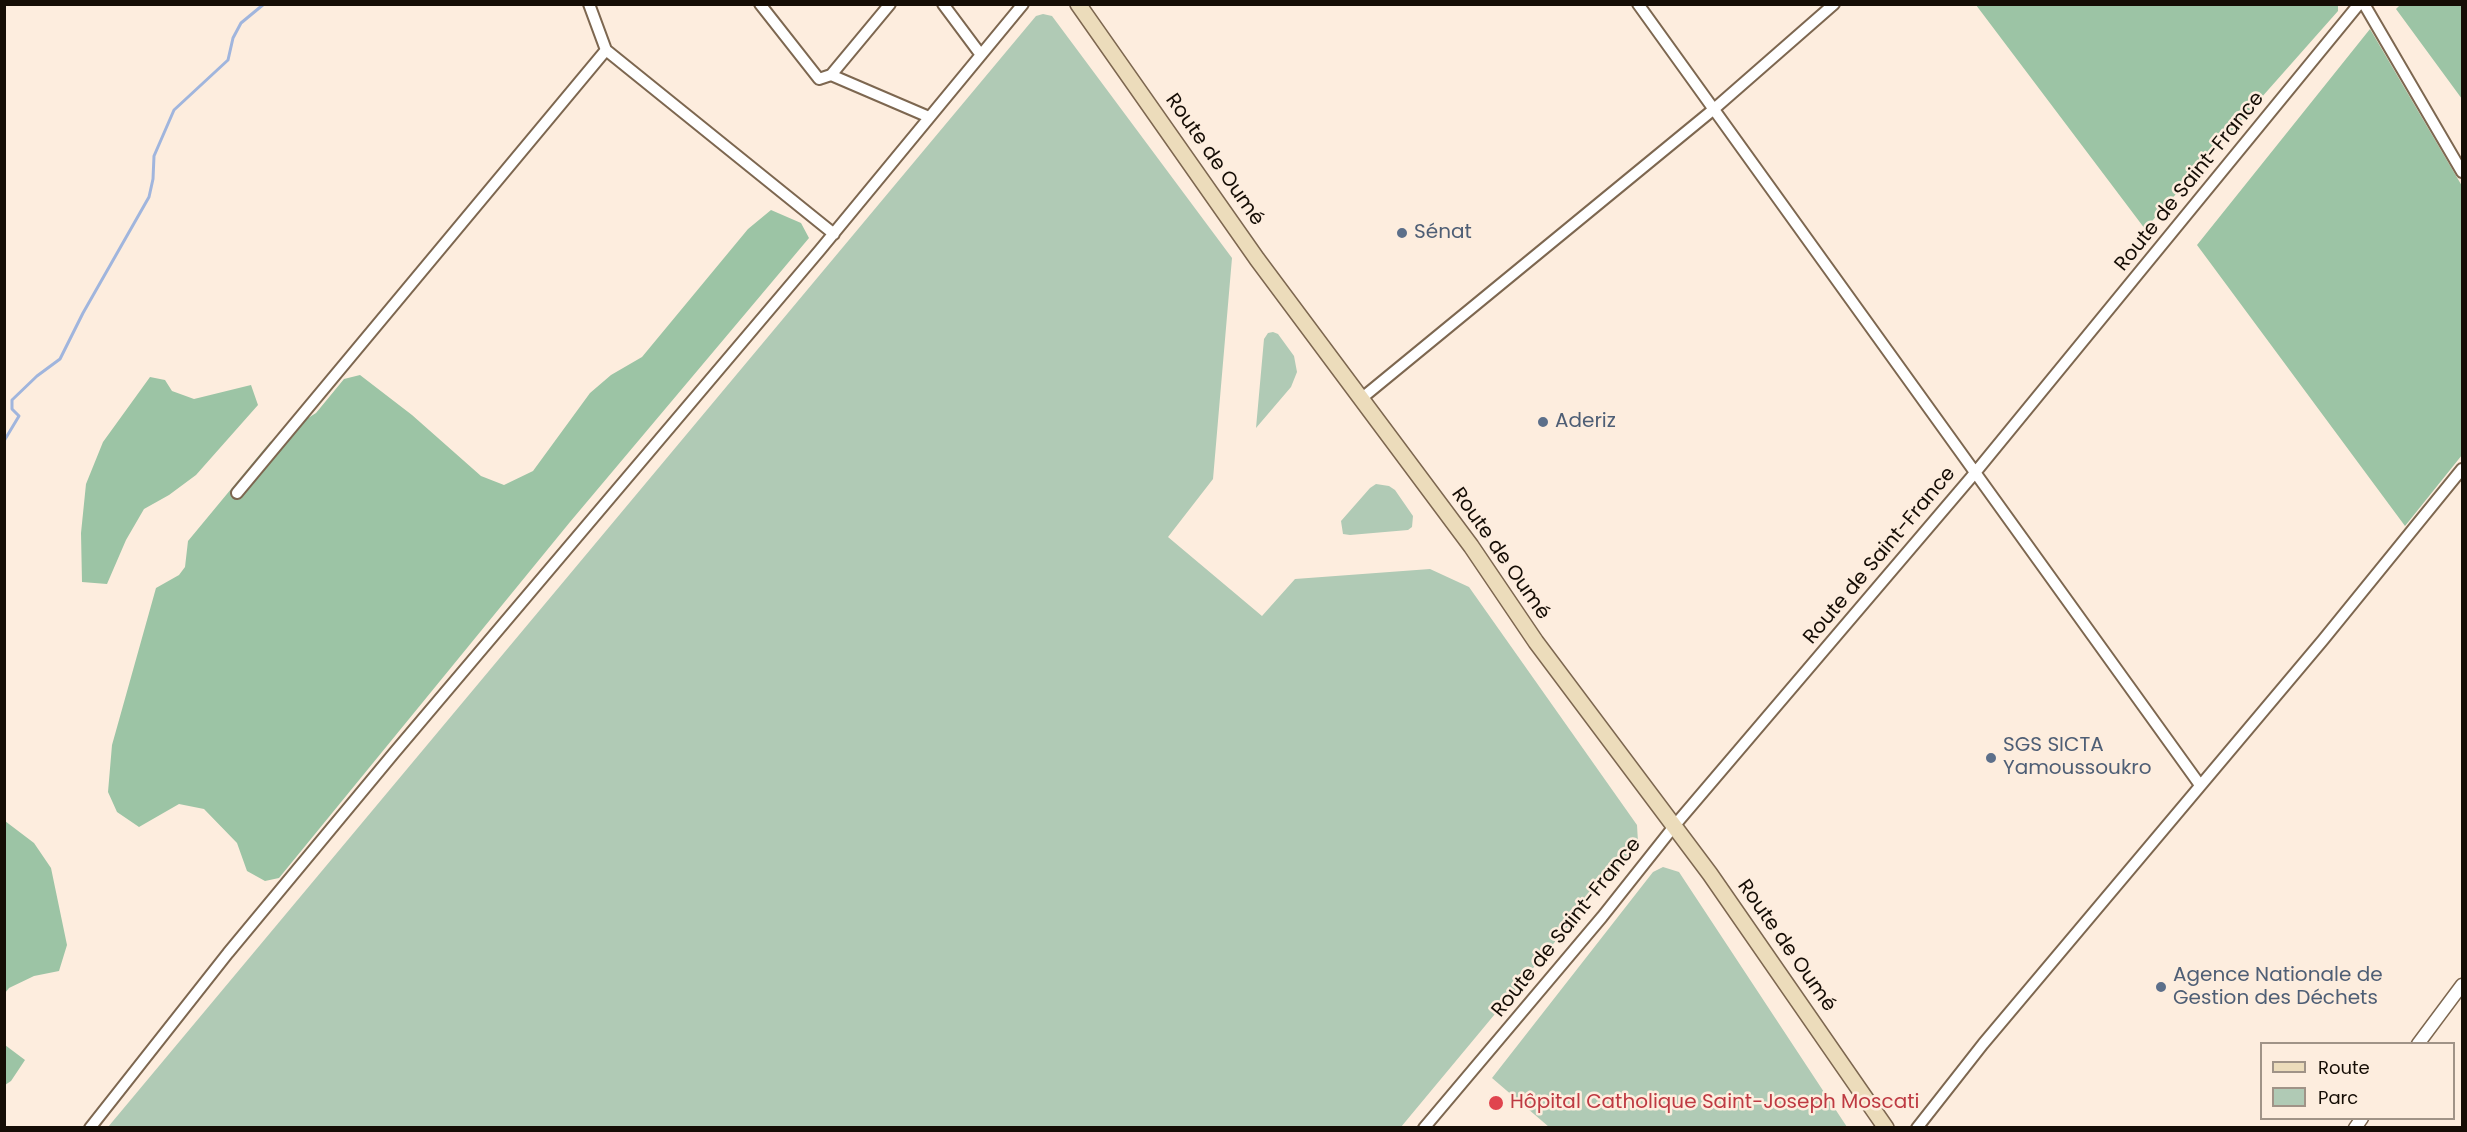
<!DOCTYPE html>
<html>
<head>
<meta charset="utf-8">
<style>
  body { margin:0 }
  #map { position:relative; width:2467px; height:1132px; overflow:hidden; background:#fdedde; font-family:Poppins,sans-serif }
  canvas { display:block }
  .frame { position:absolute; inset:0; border:6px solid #150d05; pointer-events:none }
  .legend { position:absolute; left:2260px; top:1042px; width:195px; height:78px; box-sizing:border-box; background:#fdedde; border:2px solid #a09387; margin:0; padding:8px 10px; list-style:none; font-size:18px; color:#150d05 }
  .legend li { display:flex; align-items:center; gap:12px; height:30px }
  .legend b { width:30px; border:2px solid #a09387 }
</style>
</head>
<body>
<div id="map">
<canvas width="2467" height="1132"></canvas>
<div class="frame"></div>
<ul class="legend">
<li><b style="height:8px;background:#ecdcbb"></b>Route</li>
<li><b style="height:16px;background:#b0cab5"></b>Parc</li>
</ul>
</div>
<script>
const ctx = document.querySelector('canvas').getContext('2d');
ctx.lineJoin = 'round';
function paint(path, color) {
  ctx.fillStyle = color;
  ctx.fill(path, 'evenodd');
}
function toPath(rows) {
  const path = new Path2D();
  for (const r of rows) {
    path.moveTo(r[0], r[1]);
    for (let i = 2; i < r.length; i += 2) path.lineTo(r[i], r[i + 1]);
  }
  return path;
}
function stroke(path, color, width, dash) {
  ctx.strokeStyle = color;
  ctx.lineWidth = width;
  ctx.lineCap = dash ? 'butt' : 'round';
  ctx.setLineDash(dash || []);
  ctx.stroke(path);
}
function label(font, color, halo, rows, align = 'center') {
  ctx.font = font + ' Poppins,sans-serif';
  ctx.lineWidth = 5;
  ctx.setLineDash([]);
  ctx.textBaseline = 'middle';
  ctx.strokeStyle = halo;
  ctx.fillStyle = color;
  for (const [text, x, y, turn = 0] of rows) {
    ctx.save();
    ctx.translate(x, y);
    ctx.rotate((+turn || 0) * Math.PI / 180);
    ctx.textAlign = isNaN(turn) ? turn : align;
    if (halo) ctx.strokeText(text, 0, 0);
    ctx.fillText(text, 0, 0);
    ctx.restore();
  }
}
paint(toPath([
  [1043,14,1052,16,1232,258,1213,479,1168,537,1262,616,1295,579,1430,569,1469,587,1637,825,1638,842,1401,1127,108,1127,1036,16],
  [1273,332,1278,334,1294,356,1297,372,1291,387,1256,428,1264,339,1268,333],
  [1376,484,1389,486,1395,490,1413,516,1412,527,1408,530,1350,535,1343,534,1341,521,1370,488],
  [1663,867,1679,872,1847,1127,1549,1127,1492,1078,1653,872]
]), '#b0cab5');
paint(toPath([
  [2338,4,2338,11,2145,229,1976,5],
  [2400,5,2462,5,2462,99,2396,9],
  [2370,29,2462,186,2462,455,2405,526,2197,245],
  [771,210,801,223,809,238,570,522,279,878,265,881,247,871,237,843,204,809,179,804,139,827,117,812,108,792,112,745,156,588,179,575,185,567,188,541,270,442,316,413,344,379,360,375,412,415,481,476,504,485,533,471,590,393,611,375,642,357,748,229],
  [150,377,165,380,172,391,194,399,251,385,258,405,196,475,169,495,144,509,126,540,107,584,82,582,81,533,86,484,103,442],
  [5,821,34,843,51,868,67,945,59,971,34,976,9,988,5,993],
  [5,1045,25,1060,11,1081,5,1085]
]), '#9cc4a5');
stroke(toPath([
  [4,441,19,416,12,409,12,400,37,376,60,359,83,313,149,197,153,179,154,156,174,110,228,60,233,38,241,23,264,4]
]), '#a0b5dd', 3);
const minor = toPath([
  [589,4,606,50,834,234],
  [760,4,819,79,831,75,890,4],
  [943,4,981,55],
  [1638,4,2200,785],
  [2364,4,2462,172],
  [831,75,929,117],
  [1362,398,1714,109,1834,4],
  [237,493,606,50],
  [90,1128,228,953,394,753,820,250,1023,4],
  [1424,1128,1602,917,1675,825,1974,474,2359,4],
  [1917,1128,1983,1044,2323,640,2462,469]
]);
const tertiary = toPath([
  [2418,1044,2462,985],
  [2355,1128,2362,1118]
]);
const secondary = toPath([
  [1078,4,1257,259,1471,546,1536,642,1710,874,1886,1128]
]);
stroke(minor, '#7d6750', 14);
stroke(tertiary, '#7d6750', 15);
stroke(secondary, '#7d6750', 18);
stroke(minor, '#fff', 10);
stroke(tertiary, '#fff', 12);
stroke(secondary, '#ecdcbb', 15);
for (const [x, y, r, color] of [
  [1402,233,6,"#5c6f8a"],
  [1543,422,6,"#5c6f8a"],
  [1991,758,6,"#5c6f8a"],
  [2161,987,6,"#5c6f8a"],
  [1496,1103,8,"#e0444e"]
]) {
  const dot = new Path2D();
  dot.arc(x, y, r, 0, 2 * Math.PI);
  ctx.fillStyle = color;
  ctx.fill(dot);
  stroke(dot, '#fdedde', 2);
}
label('20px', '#150d05', '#fdedde', [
  ["Route de Oumé",1214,160,55],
  ["Route de Saint-France",2190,182,-51],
  ["Route de Oumé",1500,554,55],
  ["Route de Saint-France",1880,556,-50],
  ["Route de Saint-France",1567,928,-51],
  ["Route de Oumé",1786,946,55]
]);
label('20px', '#4e5e75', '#fdedde', [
  ["Sénat",1414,233],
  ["Aderiz",1555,422],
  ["SGS SICTA",2003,746],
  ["Yamoussoukro",2003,769],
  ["Agence Nationale de",2173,976],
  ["Gestion des Déchets",2173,999]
], 'left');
label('20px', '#be3a42', '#fdedde', [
  ["Hôpital Catholique Saint-Joseph Moscati",1510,1103]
], 'left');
</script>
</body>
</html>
